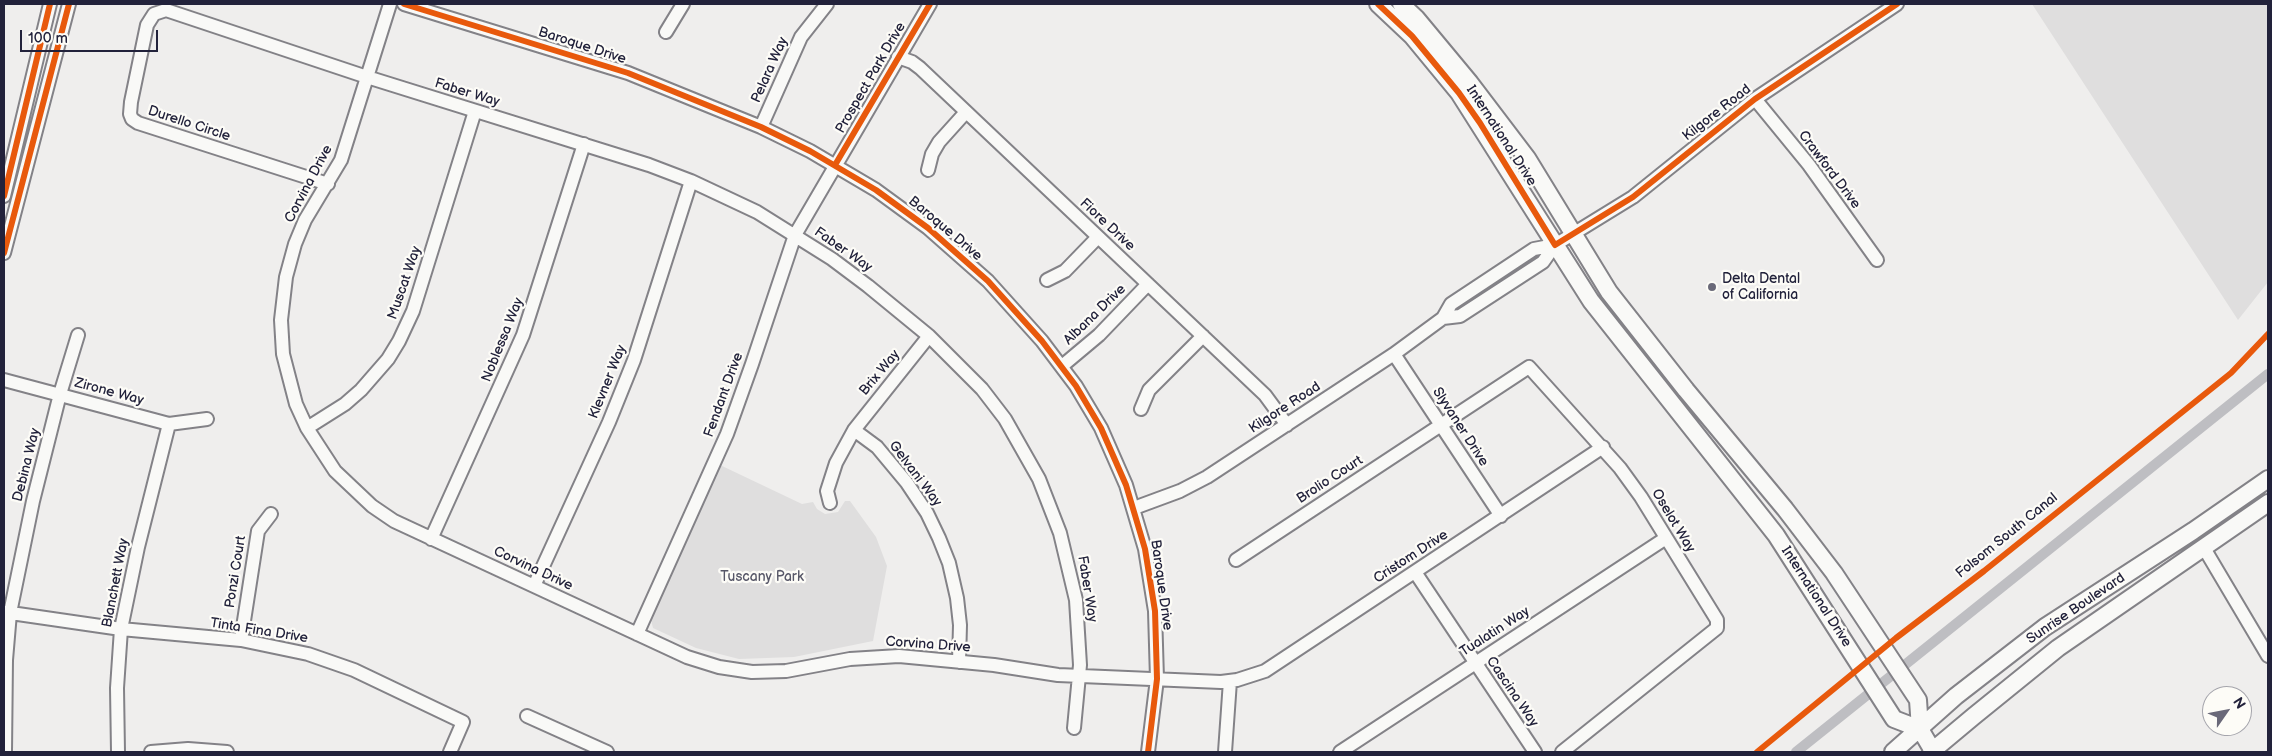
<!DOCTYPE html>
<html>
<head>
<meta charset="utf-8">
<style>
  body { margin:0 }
  #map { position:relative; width:2272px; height:756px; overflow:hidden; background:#efeeed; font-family:"Balsamiq Sans",sans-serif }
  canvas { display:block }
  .frame { position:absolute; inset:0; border:5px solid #22223b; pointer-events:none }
  .north { position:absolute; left:2202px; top:686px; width:50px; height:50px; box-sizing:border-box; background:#fdfcf7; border:1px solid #a5a5ac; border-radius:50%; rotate:57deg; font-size:14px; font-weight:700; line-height:20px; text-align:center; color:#22223b }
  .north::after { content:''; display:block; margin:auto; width:18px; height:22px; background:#6a6979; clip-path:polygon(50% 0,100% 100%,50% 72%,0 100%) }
  .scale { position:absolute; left:20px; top:30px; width:138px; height:22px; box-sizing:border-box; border:2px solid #22223b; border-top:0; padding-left:6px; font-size:15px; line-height:18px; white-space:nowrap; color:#22223b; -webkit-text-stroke:4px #fdfcf7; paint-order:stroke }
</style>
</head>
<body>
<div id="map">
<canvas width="2272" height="756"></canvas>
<div class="frame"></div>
<div class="north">N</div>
<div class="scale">100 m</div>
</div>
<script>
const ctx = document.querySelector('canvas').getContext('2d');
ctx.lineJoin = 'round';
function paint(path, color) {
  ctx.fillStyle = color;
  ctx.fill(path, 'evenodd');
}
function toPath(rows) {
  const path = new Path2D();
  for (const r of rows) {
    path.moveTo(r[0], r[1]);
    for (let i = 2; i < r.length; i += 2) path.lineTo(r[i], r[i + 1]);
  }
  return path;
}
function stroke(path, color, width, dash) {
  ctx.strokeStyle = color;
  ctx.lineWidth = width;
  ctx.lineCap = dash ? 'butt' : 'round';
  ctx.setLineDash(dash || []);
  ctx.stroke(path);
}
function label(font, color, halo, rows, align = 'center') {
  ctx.font = font + ' "Balsamiq Sans",sans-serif';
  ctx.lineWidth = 4.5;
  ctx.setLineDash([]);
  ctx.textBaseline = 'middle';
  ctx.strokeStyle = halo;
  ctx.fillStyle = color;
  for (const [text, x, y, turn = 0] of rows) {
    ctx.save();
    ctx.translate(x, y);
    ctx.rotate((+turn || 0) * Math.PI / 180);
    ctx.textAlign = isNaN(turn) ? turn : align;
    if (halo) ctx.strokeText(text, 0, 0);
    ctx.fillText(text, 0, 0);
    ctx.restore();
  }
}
paint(toPath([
  [2032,4,2268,4,2268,282,2238,320],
  [720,465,802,504,813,502,817,509,825,514,838,512,845,501,850,501,876,537,887,566,873,641,794,657,739,659,696,648,653,628,651,620]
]), '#dfdede');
stroke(toPath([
  [1796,752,2268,374]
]), '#bebec2', 10);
const minor = toPath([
  [390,4,341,160,305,220,295,244,286,277,281,320,283,354,296,404,307,428,335,471,372,506,394,521,687,657,719,667,752,672,786,671,850,659,899,656,994,665,1058,675,1221,682,1237,680,1265,671,1603,447],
  [404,4,628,73,761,127,810,151,876,190,928,228,988,281,1042,341,1076,386,1101,428,1126,485,1145,549,1155,611,1157,679,1148,752],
  [666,32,683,4],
  [898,57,912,62,920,68,1265,395,1287,425],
  [1755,99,1809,165,1877,260],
  [761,127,801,37,827,4],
  [928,170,932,154,939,142,966,112],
  [328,184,138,123,132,119,130,114,131,102,147,25,154,14,166,10,367,77,649,165,691,181,757,212,832,259,868,286,929,336,982,389,1005,419,1039,479,1060,533,1076,600,1080,665,1074,728],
  [4,196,50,4],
  [4,253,69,4],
  [1047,280,1065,271,1098,237],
  [1443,318,1460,316,1543,262,1555,245],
  [1394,354,1501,516],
  [1062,366,1099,335,1148,284],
  [4,380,169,424,207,419],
  [1141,409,1149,390,1203,336],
  [307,428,345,404,361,390,388,359,399,341,413,311,475,111],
  [854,430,877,447,907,483,927,513,939,538,949,563,957,598,960,625,959,662],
  [830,503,827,491,836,463,854,430,929,336],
  [1134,508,1180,491,1207,477,1394,354,1443,318,1451,304,1534,249,1555,245,1633,197,1755,99,1897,4],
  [431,539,523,335,584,144],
  [2204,548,2268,656],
  [1236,560,1529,367,1620,468,1641,497,1717,620,1717,628,1562,752],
  [1415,572,1535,752],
  [534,586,609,422,634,360,691,181],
  [4,612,121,629,241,640,308,654,354,670,463,722,450,752],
  [637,634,727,434,752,364,795,235,930,4],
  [241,640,258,531,271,514],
  [527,716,607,752],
  [5,752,6,660,10,613,33,501,60,394,78,335],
  [118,752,117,688,121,629,138,547,169,424],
  [151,752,188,749,227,752],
  [1225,752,1230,681],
  [1340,752,1666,538]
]);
const major = toPath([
  [1378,4,1412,36,1459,93,1591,301,1776,535,1894,719,1920,729],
  [1401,4,1416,18,1470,83,1527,158,1609,292,1686,390,1785,509,1834,573,1918,700,1920,729,1933,751],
  [1893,752,1956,696,2045,627,2193,531,2268,479],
  [1931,752,1974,716,2058,648,2268,503]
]);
stroke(minor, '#838287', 16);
stroke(major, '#838287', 20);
stroke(minor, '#f9f9f7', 12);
stroke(major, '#f9f9f7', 16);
stroke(toPath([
  [404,4,628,73,761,127,810,151,876,190,928,228,988,281,1042,341,1076,386,1101,428,1126,485,1145,549,1155,611,1157,679,1148,752],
  [1378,4,1412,36,1459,93,1480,123,1555,245,1633,197,1755,99,1897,4],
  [835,165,930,4],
  [4,196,50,4],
  [4,253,69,4],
  [1757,752,1896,638,1984,571,2231,373,2268,334]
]), '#e8590c', 6);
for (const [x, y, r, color] of [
  [1712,287,5,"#6a6979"]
]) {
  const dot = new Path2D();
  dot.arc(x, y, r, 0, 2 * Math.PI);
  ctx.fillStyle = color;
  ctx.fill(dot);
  stroke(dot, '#fdfcf7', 2);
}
label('14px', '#22223b', '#fdfcf7', [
  ["Baroque Drive",582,46,18],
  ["Pelara Way",770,70,-66],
  ["Prospect Park Drive",871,78,-60],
  ["Faber Way",467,93,17],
  ["Kilgore Road",1717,113,-38],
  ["Durello Circle",189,124,18],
  ["International Drive",1501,136,57],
  ["Crawford Drive",1829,170,53],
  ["Corvina Drive",309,184,-62],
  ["Fiore Drive",1107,225,43],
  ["Baroque Drive",945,229,40],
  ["Faber Way",843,250,35],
  ["Muscat Way",405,283,-71],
  ["Albana Drive",1095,315,-44],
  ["Noblessa Way",503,340,-68],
  ["Brix Way",880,373,-50],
  ["Klevner Way",608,382,-68],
  ["Zirone Way",109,392,15],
  ["Fendant Drive",724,395,-70],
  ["Kilgore Road",1285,408,-33],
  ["Slyvaner Drive",1460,427,57],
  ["Debina Way",27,465,-76],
  ["Gelvani Way",915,474,53],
  ["Brolio Court",1330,480,-33],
  ["Oselot Way",1673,521,59],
  ["Folsom South Canal",2007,536,-39],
  ["Cristom Drive",1411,557,-33],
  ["Corvina Drive",533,569,25],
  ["Ponzi Court",236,572,-81],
  ["Blanchett Way",116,583,-79],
  ["Baroque Drive",1161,585,82],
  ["Faber Way",1087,589,81],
  ["International Drive",1816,597,57],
  ["Sunrise Boulevard",2076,609,-34],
  ["Tinta Fina Drive",259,631,9],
  ["Tualatin Way",1495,632,-33],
  ["Corvina Drive",928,645,4],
  ["Cascina Way",1512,692,56]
]);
label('14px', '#22223b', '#fdfcf7', [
  ["Delta Dental",1722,279],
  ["of California",1722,295]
], 'left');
label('14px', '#575768', '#fdfcf7', [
  ["Tuscany Park",762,577]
]);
</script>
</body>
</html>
